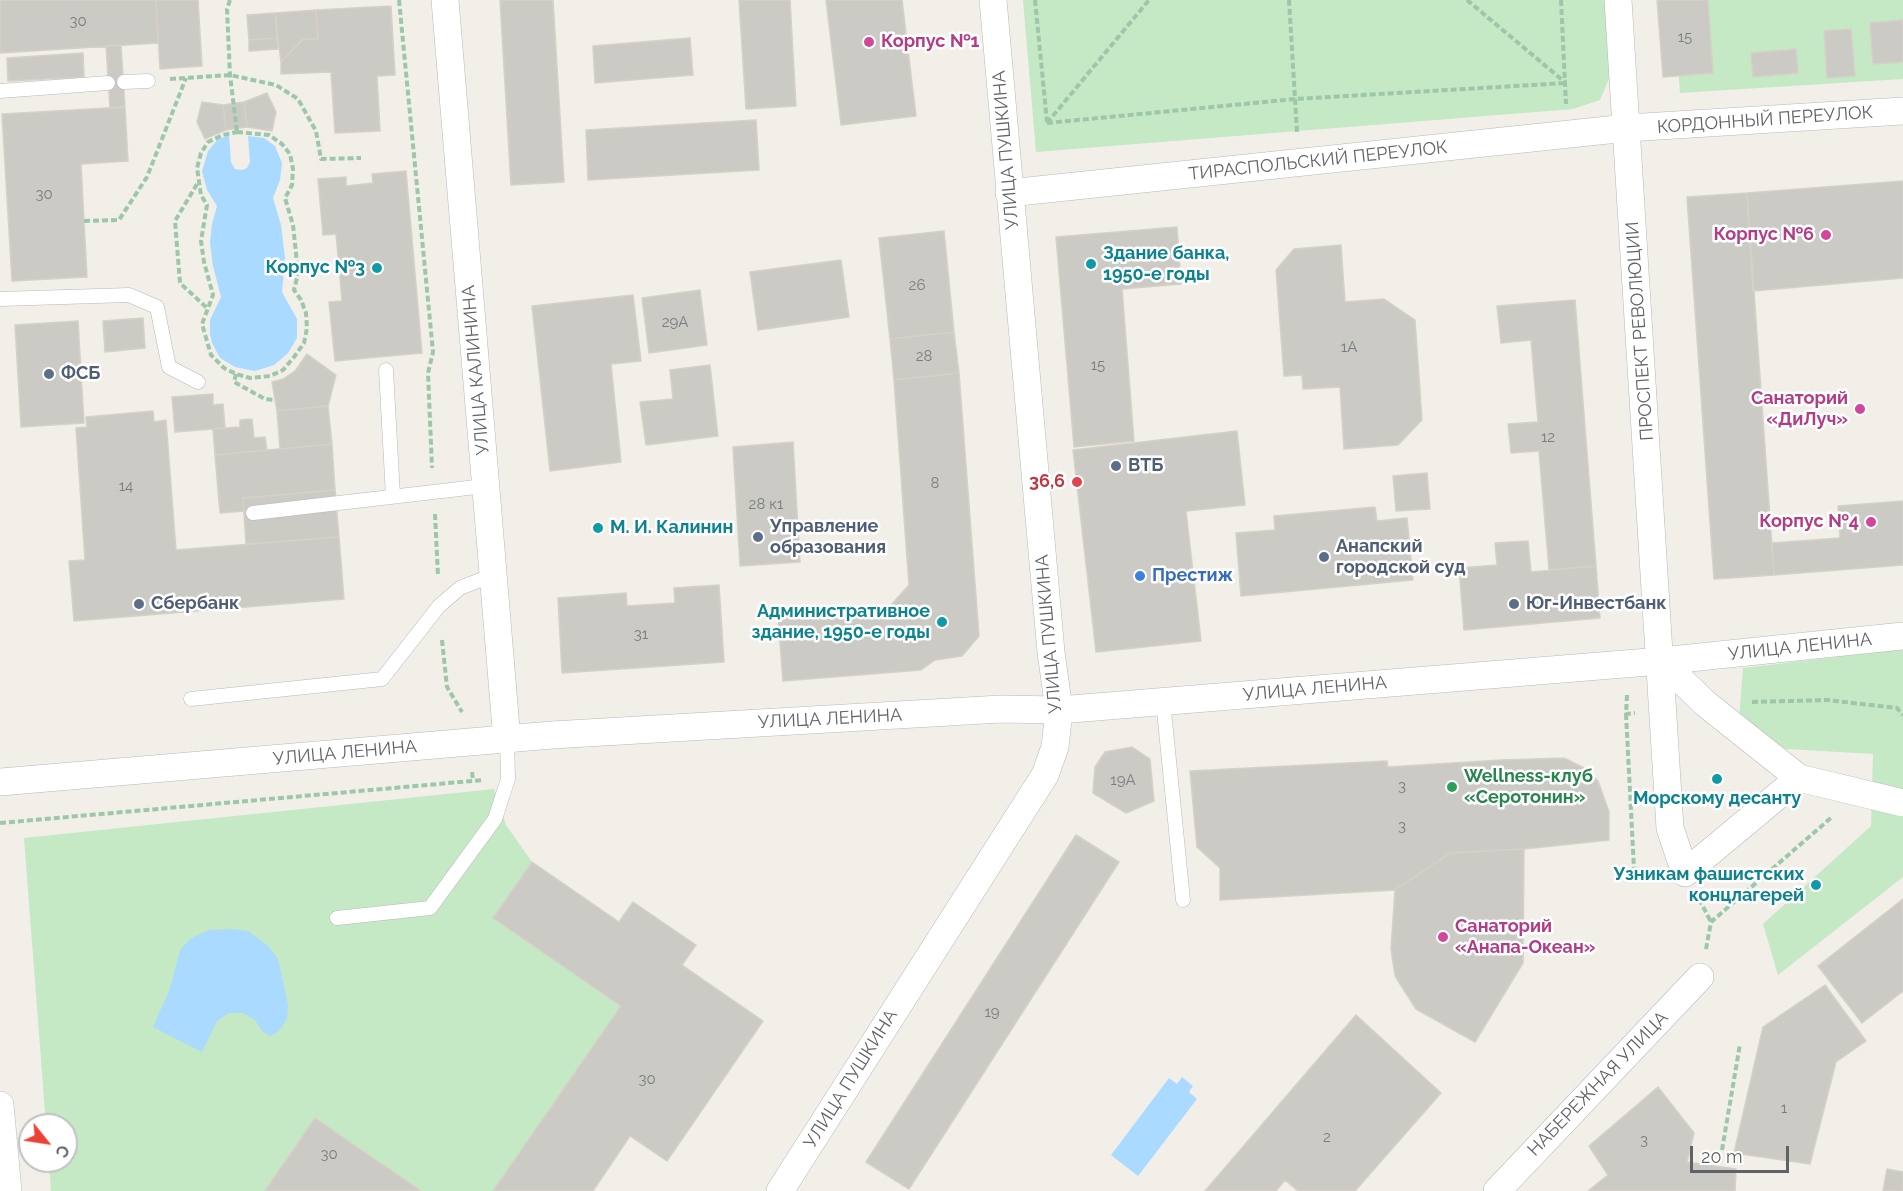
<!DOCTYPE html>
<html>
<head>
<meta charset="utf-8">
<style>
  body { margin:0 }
  #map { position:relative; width:1903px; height:1191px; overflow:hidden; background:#f1efe8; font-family:Raleway,sans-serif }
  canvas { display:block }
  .north { position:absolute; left:18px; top:1113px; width:60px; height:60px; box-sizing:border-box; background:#fff; border:2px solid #bfc1c3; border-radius:50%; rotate:120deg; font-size:16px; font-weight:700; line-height:24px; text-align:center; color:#5f6368 }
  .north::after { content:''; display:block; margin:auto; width:21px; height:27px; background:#ea4335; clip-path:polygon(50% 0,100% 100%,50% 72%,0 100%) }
  .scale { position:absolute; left:1690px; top:1146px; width:99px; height:27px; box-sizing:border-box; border:3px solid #5f6368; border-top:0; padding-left:8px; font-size:18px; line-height:21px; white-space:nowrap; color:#5f6368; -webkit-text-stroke:4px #fff; paint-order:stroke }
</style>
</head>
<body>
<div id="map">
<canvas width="1903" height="1191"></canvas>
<div class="north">С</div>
<div class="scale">20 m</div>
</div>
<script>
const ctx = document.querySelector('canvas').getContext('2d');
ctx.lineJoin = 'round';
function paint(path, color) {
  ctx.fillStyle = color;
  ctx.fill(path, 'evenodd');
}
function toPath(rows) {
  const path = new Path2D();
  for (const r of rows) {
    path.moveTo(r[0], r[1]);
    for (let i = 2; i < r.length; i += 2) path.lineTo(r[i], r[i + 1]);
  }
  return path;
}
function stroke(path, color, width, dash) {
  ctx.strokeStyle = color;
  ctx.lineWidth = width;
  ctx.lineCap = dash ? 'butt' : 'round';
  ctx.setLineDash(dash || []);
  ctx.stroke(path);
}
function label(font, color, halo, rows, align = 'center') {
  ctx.font = font + ' Raleway,sans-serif';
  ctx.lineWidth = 5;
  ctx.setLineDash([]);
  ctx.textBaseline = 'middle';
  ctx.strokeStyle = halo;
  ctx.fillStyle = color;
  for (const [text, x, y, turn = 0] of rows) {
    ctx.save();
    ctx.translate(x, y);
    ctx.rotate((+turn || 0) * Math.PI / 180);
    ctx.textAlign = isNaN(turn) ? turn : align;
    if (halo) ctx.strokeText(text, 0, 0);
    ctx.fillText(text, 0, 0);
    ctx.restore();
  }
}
paint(toPath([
  [1023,0,1605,0,1611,74,1600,100,1573,109,1036,152],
  [1673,0,1903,0,1903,79,1680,93],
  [1903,649,1903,877,1778,975,1763,924,1871,826,1873,754,1737,746,1743,668],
  [494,789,506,825,532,862,493,918,621,1006,493,1191,421,1191,315,1118,265,1191,51,1191,49,1161,66,1161,66,1125,46,1125,24,838]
]), '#c5e8c5');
paint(toPath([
  [229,135,231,162,235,169,242,170,247,168,250,162,248,136,264,138,275,146,282,163,280,180,273,198,281,225,285,258,282,292,297,319,297,338,288,353,274,365,255,371,235,367,220,358,212,343,210,334,210,320,221,297,213,266,210,243,212,224,217,206,207,190,202,171,208,151,217,140],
  [232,929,248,931,268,946,278,959,288,1005,287,1019,279,1031,270,1036,263,1032,255,1020,243,1013,229,1013,217,1021,202,1052,153,1027,170,989,180,950,190,939,209,930],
  [1182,1077,1193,1086,1189,1092,1197,1099,1138,1176,1111,1155,1169,1078,1177,1084]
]), '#aadaff');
const building = toPath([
  [0,0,156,0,158,43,0,53,0,0],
  [156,0,198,0,202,66,160,69,156,0],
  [500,0,553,0,564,182,511,185,500,0],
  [739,0,790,0,796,106,746,109,739,0],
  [826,0,902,0,916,116,841,125,826,0],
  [1657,0,1708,0,1713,73,1663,77,1657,0],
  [391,6,395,75,377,76,380,131,335,133,331,72,281,74,281,62,303,39,318,39,316,10,391,6],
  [316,10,318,39,303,39,281,62,275,13,316,10],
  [275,13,277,38,249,40,247,15,275,13],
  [1903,20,1903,62,1873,64,1870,23,1903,20],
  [1851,29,1855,76,1827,78,1824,31,1851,29],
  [277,38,278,49,249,51,249,40,277,38],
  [690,38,693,75,595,83,593,46,690,38],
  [121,45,125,107,110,108,106,46,121,45],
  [1796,49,1798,73,1753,77,1751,53,1796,49],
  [83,53,84,77,8,81,7,58,83,53],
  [267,93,276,112,272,131,247,127,244,102,267,93],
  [202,102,223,105,226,130,205,139,197,122,202,102],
  [244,102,247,127,226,130,223,105,244,102],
  [125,107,128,161,81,164,87,277,12,281,2,114,125,107],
  [756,120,759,170,588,180,586,130,756,120],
  [406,171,422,353,335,361,329,302,342,301,336,234,323,235,318,179,346,177,346,186,373,183,372,174,406,171],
  [1903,181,1903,278,1753,291,1747,193,1903,181],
  [1747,193,1774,575,1714,579,1687,197,1747,193],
  [1177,227,1181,284,1122,289,1134,441,1074,447,1056,237,1177,227],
  [944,231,954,332,890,339,879,238,944,231],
  [1341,245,1345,302,1384,299,1415,320,1422,420,1398,445,1344,449,1340,387,1303,389,1302,375,1284,376,1276,270,1294,249,1341,245],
  [841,260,849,317,758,330,750,272,841,260],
  [700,290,707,345,649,353,642,298,700,290],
  [633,295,641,361,611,364,621,462,550,471,532,306,633,295],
  [1575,300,1596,566,1549,570,1539,451,1511,453,1508,424,1538,422,1531,340,1501,343,1497,306,1575,300],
  [143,318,145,348,105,352,103,321,143,318],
  [78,321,84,423,21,427,15,325,78,321],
  [954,332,959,373,894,380,890,339,954,332],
  [307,354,336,375,328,406,277,411,272,382,283,379,295,371,307,354],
  [710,365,718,436,646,445,640,402,673,399,670,370,710,365],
  [959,373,979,636,962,656,935,660,921,670,783,681,778,617,891,605,909,585,894,380,959,373],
  [213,394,213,405,223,404,225,428,175,432,172,397,213,394],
  [328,406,332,444,280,449,277,411,328,406],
  [153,411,154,422,166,420,176,550,339,537,344,599,74,621,69,561,85,560,76,428,87,427,86,417,153,411],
  [252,419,254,438,265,437,267,450,215,455,213,429,240,427,240,420,252,419],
  [1237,431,1245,505,1186,511,1201,641,1096,652,1073,450,1237,431],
  [793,442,800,562,740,566,733,447,793,442],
  [332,444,335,490,243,498,244,511,220,513,215,455,332,444],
  [1427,473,1430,509,1396,511,1393,476,1427,473],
  [335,490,339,537,246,544,243,498,335,490],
  [1903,501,1903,565,1774,575,1772,543,1840,538,1838,506,1903,501],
  [1375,507,1377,521,1407,518,1413,580,1241,596,1236,533,1275,530,1274,516,1375,507],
  [1528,541,1531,572,1596,566,1600,618,1464,630,1459,568,1497,565,1495,543,1528,541],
  [719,585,724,662,562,673,558,598,626,593,627,606,675,603,674,588,719,585],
  [1132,747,1150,759,1154,801,1126,813,1093,793,1095,767,1105,752,1132,747],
  [1564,758,1584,768,1598,781,1609,812,1609,840,1524,849,1450,853,1395,890,1220,900,1220,868,1197,847,1190,771,1387,761,1388,767,1502,760,1564,758],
  [1076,835,1119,862,909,1189,866,1162,1076,835],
  [1524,849,1523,963,1475,1042,1416,1009,1395,976,1391,949,1395,890,1450,853,1524,849],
  [532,862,619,922,633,902,696,945,682,965,763,1021,667,1161,630,1136,593,1191,493,1191,621,1006,493,918,532,862],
  [1903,899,1903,991,1862,1023,1818,966,1903,899],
  [1825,985,1866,1041,1836,1062,1810,1164,1734,1153,1763,1027,1825,985],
  [1356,1015,1441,1093,1355,1191,1298,1191,1285,1180,1276,1191,1205,1191,1356,1015],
  [1658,1087,1694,1133,1687,1162,1736,1169,1735,1191,1588,1191,1608,1175,1589,1146,1658,1087],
  [315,1118,421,1191,265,1191,315,1118],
  [1887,1169,1903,1172,1903,1191,1883,1191,1887,1169]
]);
paint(building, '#cccac5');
stroke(building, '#d6d1c6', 1.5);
const lane = toPath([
  [124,82,148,81],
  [0,91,108,83],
  [0,299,129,295,157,307,169,367,198,382],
  [386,370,393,496],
  [253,513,485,486],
  [191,699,382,679,439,606,460,588,493,575],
  [1163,701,1183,900],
  [337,918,430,908,495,819,508,779,507,740]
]);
const street = toPath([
  [445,0,507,740],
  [1618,0,1670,828,1685,873,1799,778],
  [1009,193,1627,128,1903,111],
  [1661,661,1706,704,1799,778,1903,803],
  [0,782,552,735,1001,709,1059,710,1661,661,1903,636],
  [0,1105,8,1191],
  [780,1191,1045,775,1055,747,1059,710,1051,652,993,0],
  [1497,1191,1700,977]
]);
stroke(lane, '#b5b8bc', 15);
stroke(street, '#b5b8bc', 28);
stroke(toPath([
  [230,0,227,9,230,75,237,132],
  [399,0,433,352,428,373,432,468],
  [1035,0,1047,122],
  [1289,0,1297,132],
  [1467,0,1566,83],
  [1561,0,1566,104],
  [170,79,230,75,276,85,298,99,316,131,321,159,361,158],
  [1047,123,1295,99,1566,83],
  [1047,123,1149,0],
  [237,132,269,135,282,144,290,154,293,169,292,185,285,198,293,225,296,253,298,274,294,290,301,300,306,313,307,328,304,343,294,357,283,370,270,376,250,378,236,374,224,368,211,355,202,324,213,295,204,262,201,241,207,205,201,195,197,168,201,153,208,142,223,135,237,132],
  [197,184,175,221,180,283,207,308],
  [84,221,119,220,147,177,186,78],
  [236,374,234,382,265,399,275,400],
  [435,514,438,576],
  [442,640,447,687,462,712],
  [1627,695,1626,714,1635,713],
  [1752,702,1827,700,1897,708,1903,715],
  [1626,714,1634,869,1653,871],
  [472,772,473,780],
  [0,823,483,780],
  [1699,899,1711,922],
  [1706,949,1711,922,1832,817],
  [1722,1150,1740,1044]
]), '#9cc7a9', 4, [6, 3]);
stroke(lane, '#fff', 14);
stroke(street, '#fff', 27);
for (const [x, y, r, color] of [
  [869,42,6,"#d1479c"],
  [1826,235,6,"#d1479c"],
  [1091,264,6,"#0f9aa8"],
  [377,268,6,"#0f9aa8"],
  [49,374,6,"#5c6f8a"],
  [1860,409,6,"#d1479c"],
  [1116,466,6,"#5c6f8a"],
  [1077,482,6,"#e0444e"],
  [1871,522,6,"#d1479c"],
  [598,528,6,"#0f9aa8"],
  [758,537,6,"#5c6f8a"],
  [1324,557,6,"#5c6f8a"],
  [1140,576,6,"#3f7fe0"],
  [139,604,6,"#5c6f8a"],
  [1514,604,6,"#5c6f8a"],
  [942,622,6,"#0f9aa8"],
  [1717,779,6,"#0f9aa8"],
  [1452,787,6,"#2e9e5b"],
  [1816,885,6,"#0f9aa8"],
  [1443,937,6,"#d1479c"]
]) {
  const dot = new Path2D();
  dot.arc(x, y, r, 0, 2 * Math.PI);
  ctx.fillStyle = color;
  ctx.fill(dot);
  stroke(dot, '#fff', 2);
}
label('15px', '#7a7d7f', null, [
  ["30",78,21],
  ["15",1685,37],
  ["30",44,194],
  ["26",917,285],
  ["29А",675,322],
  ["1А",1349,347],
  ["28",924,356],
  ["15",1098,365],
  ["12",1548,437],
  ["8",935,483],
  ["14",126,486],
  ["28 к1",766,504],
  ["31",641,634],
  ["19А",1123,780],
  ["3",1402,786],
  ["3",1402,826],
  ["19",992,1012],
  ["30",647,1079],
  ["1",1784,1108],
  ["2",1327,1137],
  ["3",1644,1140],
  ["30",329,1154]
]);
label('bold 18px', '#b23c85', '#fff', [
  ["Корпус №1",881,42,"left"],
  ["Корпус №6",1814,235],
  ["Санаторий",1848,399],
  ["«ДиЛуч»",1848,420],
  ["Корпус №4",1859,522],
  ["Санаторий",1455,927,"left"],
  ["«Анапа-Океан»",1455,948,"left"]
], 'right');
label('18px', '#5f6368', '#fff', [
  ["КОРДОННЫЙ ПЕРЕУЛОК",1765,120,-4],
  ["УЛИЦА ПУШКИНА",1006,150,-95],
  ["ТИРАСПОЛЬСКИЙ ПЕРЕУЛОК",1318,161,-6],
  ["ПРОСПЕКТ РЕВОЛЮЦИИ",1640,331,-94],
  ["УЛИЦА КАЛИНИНА",476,370,-95],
  ["УЛИЦА ПУШКИНА",1049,634,-95],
  ["УЛИЦА ЛЕНИНА",1800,647,-6],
  ["УЛИЦА ЛЕНИНА",1315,689,-5],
  ["УЛИЦА ЛЕНИНА",830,719,-3],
  ["УЛИЦА ЛЕНИНА",345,753,-5],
  ["УЛИЦА ПУШКИНА",851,1079,-58],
  ["НАБЕРЕЖНАЯ УЛИЦА",1598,1084,-46]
]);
label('bold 18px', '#0d838f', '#fff', [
  ["Здание банка,",1103,254,"left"],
  ["1950-е годы",1103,275,"left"],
  ["Корпус №3",365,268],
  ["М. И. Калинин",610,528,"left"],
  ["Административное",930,612],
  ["здание, 1950-е годы",930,633],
  ["Морскому десанту",1717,799,"center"],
  ["Узникам фашистских",1804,875],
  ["концлагерей",1804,896]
], 'right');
label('bold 18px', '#4e5e75', '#fff', [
  ["ФСБ",61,374],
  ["ВТБ",1128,466],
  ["Управление",770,527],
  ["образования",770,548],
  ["Анапский",1336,547],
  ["городской суд",1336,568],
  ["Сбербанк",151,604],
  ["Юг-Инвестбанк",1526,604]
], 'left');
label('bold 18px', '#be3a42', '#fff', [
  ["36,6",1065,482]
], 'right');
label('bold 18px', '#366cbe', '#fff', [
  ["Престиж",1152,576]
], 'left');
label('bold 18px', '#27864d', '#fff', [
  ["Wellness-клуб",1464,777],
  ["«Серотонин»",1464,798]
], 'left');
</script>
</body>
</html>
